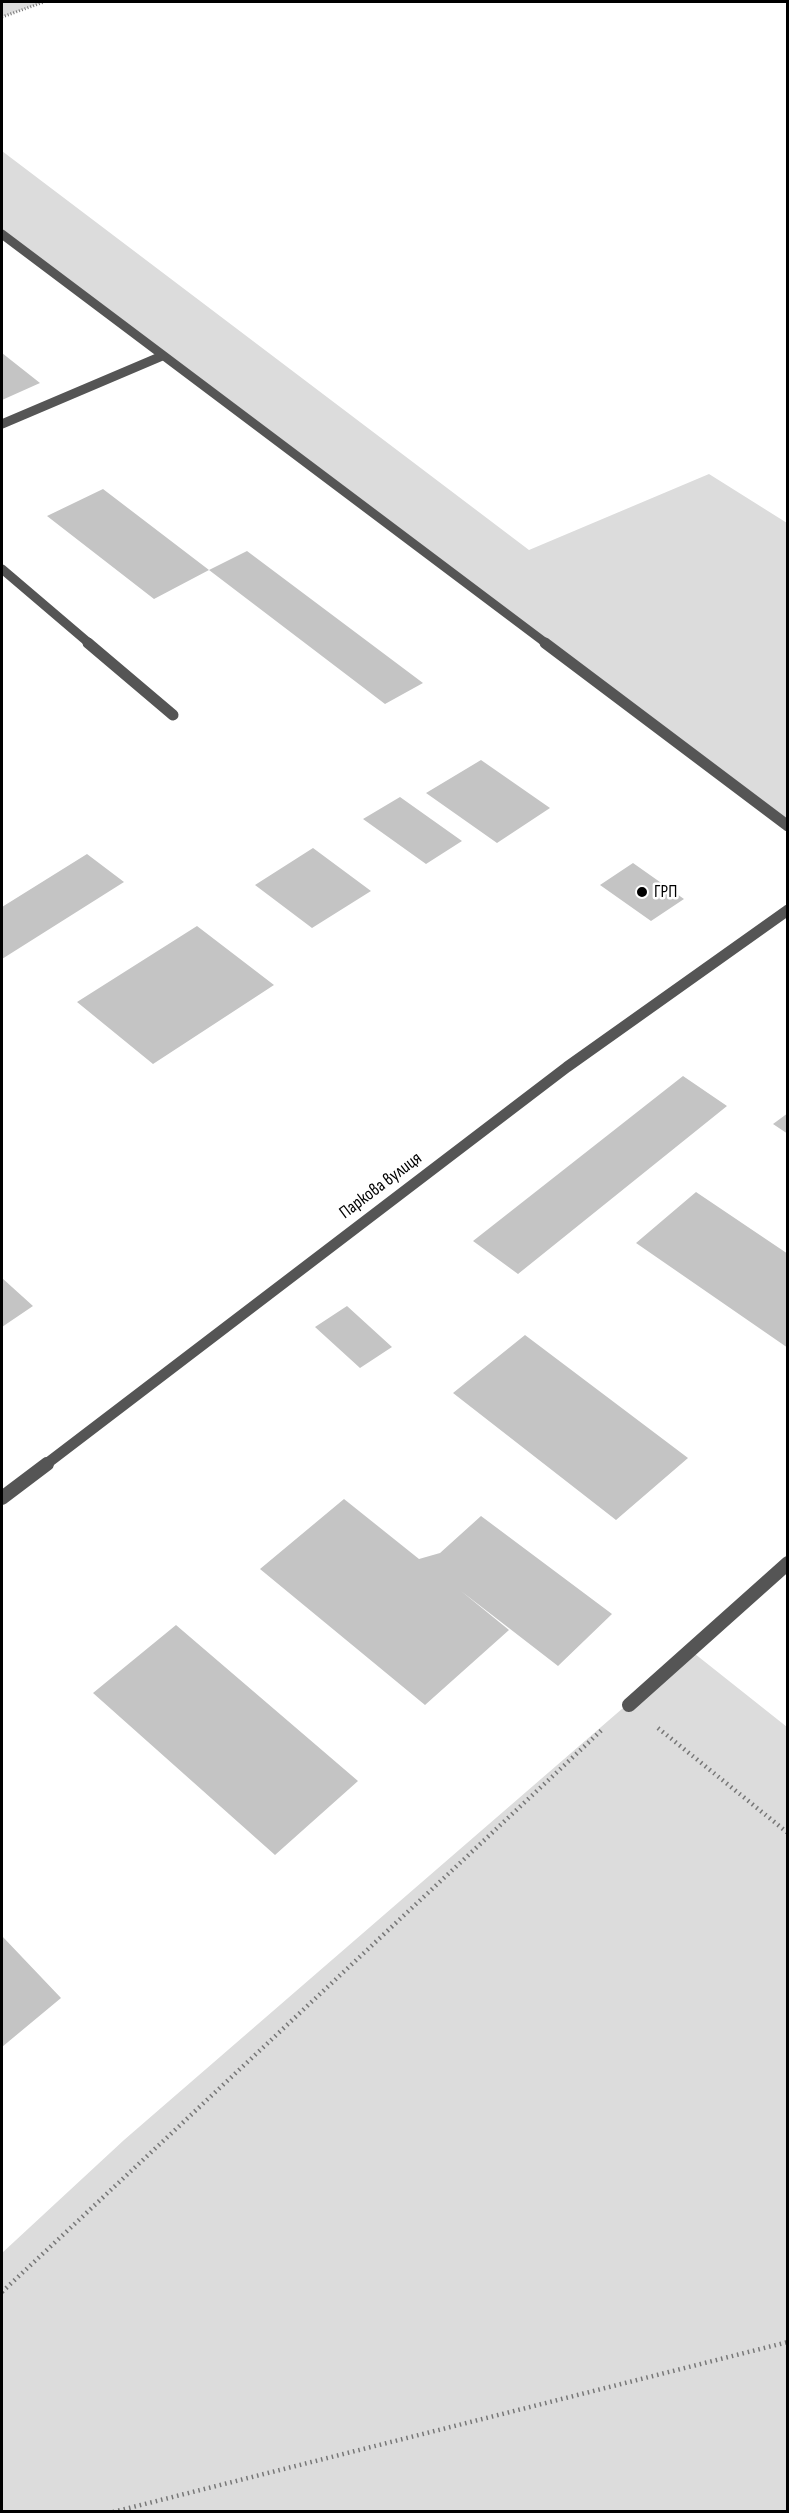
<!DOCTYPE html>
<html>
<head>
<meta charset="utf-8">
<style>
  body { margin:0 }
  #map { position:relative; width:789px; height:2513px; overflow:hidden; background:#fff; font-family:"Sofia Sans Condensed",sans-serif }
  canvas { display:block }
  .frame { position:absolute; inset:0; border:3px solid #000; pointer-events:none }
</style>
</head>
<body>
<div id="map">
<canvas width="789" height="2513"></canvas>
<div class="frame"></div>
</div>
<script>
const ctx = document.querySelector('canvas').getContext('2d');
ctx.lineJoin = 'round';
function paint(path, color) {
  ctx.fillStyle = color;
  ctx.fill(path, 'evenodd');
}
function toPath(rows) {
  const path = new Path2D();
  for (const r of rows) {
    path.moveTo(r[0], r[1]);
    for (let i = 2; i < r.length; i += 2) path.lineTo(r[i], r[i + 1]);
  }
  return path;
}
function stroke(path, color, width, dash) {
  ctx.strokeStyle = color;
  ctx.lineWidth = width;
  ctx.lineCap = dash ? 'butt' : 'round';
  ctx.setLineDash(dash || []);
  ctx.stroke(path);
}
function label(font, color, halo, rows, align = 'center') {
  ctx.font = font + ' "Sofia Sans Condensed",sans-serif';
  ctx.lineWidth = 5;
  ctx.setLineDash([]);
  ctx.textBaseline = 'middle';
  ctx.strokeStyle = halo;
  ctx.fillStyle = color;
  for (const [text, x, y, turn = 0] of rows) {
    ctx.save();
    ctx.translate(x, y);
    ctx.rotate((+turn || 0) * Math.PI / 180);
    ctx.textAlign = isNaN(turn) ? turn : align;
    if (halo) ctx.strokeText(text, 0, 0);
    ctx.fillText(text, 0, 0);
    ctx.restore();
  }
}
paint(toPath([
  [2,2,44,2,2,17],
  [2,151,529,550,709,474,787,523,787,827,2,234],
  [690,1650,787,1727,787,2511,2,2512,2,2253,124,2140]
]), '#dcdcdc');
paint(toPath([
  [2,353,40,383,2,400],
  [103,489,209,570,154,599,47,516],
  [247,551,423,683,385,704,209,570],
  [481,760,550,808,497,843,426,793],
  [400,797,462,841,426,864,363,819],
  [313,848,371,891,312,928,255,885],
  [87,854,124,882,2,959,2,907],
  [633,863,684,899,651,921,600,885],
  [197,926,274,985,153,1064,77,1002],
  [683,1076,727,1106,518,1274,473,1241],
  [788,1113,788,1134,773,1124],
  [696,1192,788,1254,788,1348,636,1243],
  [2,1278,33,1306,2,1327],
  [347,1306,392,1347,360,1368,315,1327],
  [525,1335,688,1458,616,1520,453,1393],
  [344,1499,419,1559,440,1553,481,1516,612,1614,558,1666,461,1591,509,1630,425,1705,260,1569],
  [176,1625,358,1781,275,1855,93,1693],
  [2,1936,61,1998,2,2047]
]), '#c4c4c4');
stroke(toPath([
  [2,17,44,2]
]), '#777', 3, [1, 2]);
stroke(toPath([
  [658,1728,788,1833],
  [2,2292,604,1728],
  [113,2512,788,2342]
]), '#777', 4.5, [1.5, 4]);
stroke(toPath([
  [2,424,162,356],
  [2,569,90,644]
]), '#555', 9);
stroke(toPath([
  [88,643,173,715]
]), '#555', 11);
stroke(toPath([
  [629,1705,788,1563]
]), '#555', 14);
stroke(toPath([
  [2,234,547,644]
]), '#555', 9);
stroke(toPath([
  [545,643,788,826],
  [45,1465,567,1067,788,910]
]), '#555', 11);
stroke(toPath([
  [2,1498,47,1464]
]), '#555', 14);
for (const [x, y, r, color] of [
  [642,892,6,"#000"]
]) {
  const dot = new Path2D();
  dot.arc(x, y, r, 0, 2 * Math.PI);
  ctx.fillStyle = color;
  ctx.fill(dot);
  stroke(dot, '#fff', 2);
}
label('18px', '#000', '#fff', [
  ["ГРП",654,892]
], 'left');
label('18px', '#000', '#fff', [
  ["Паркова вулиця",381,1186,-37]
]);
</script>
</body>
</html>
